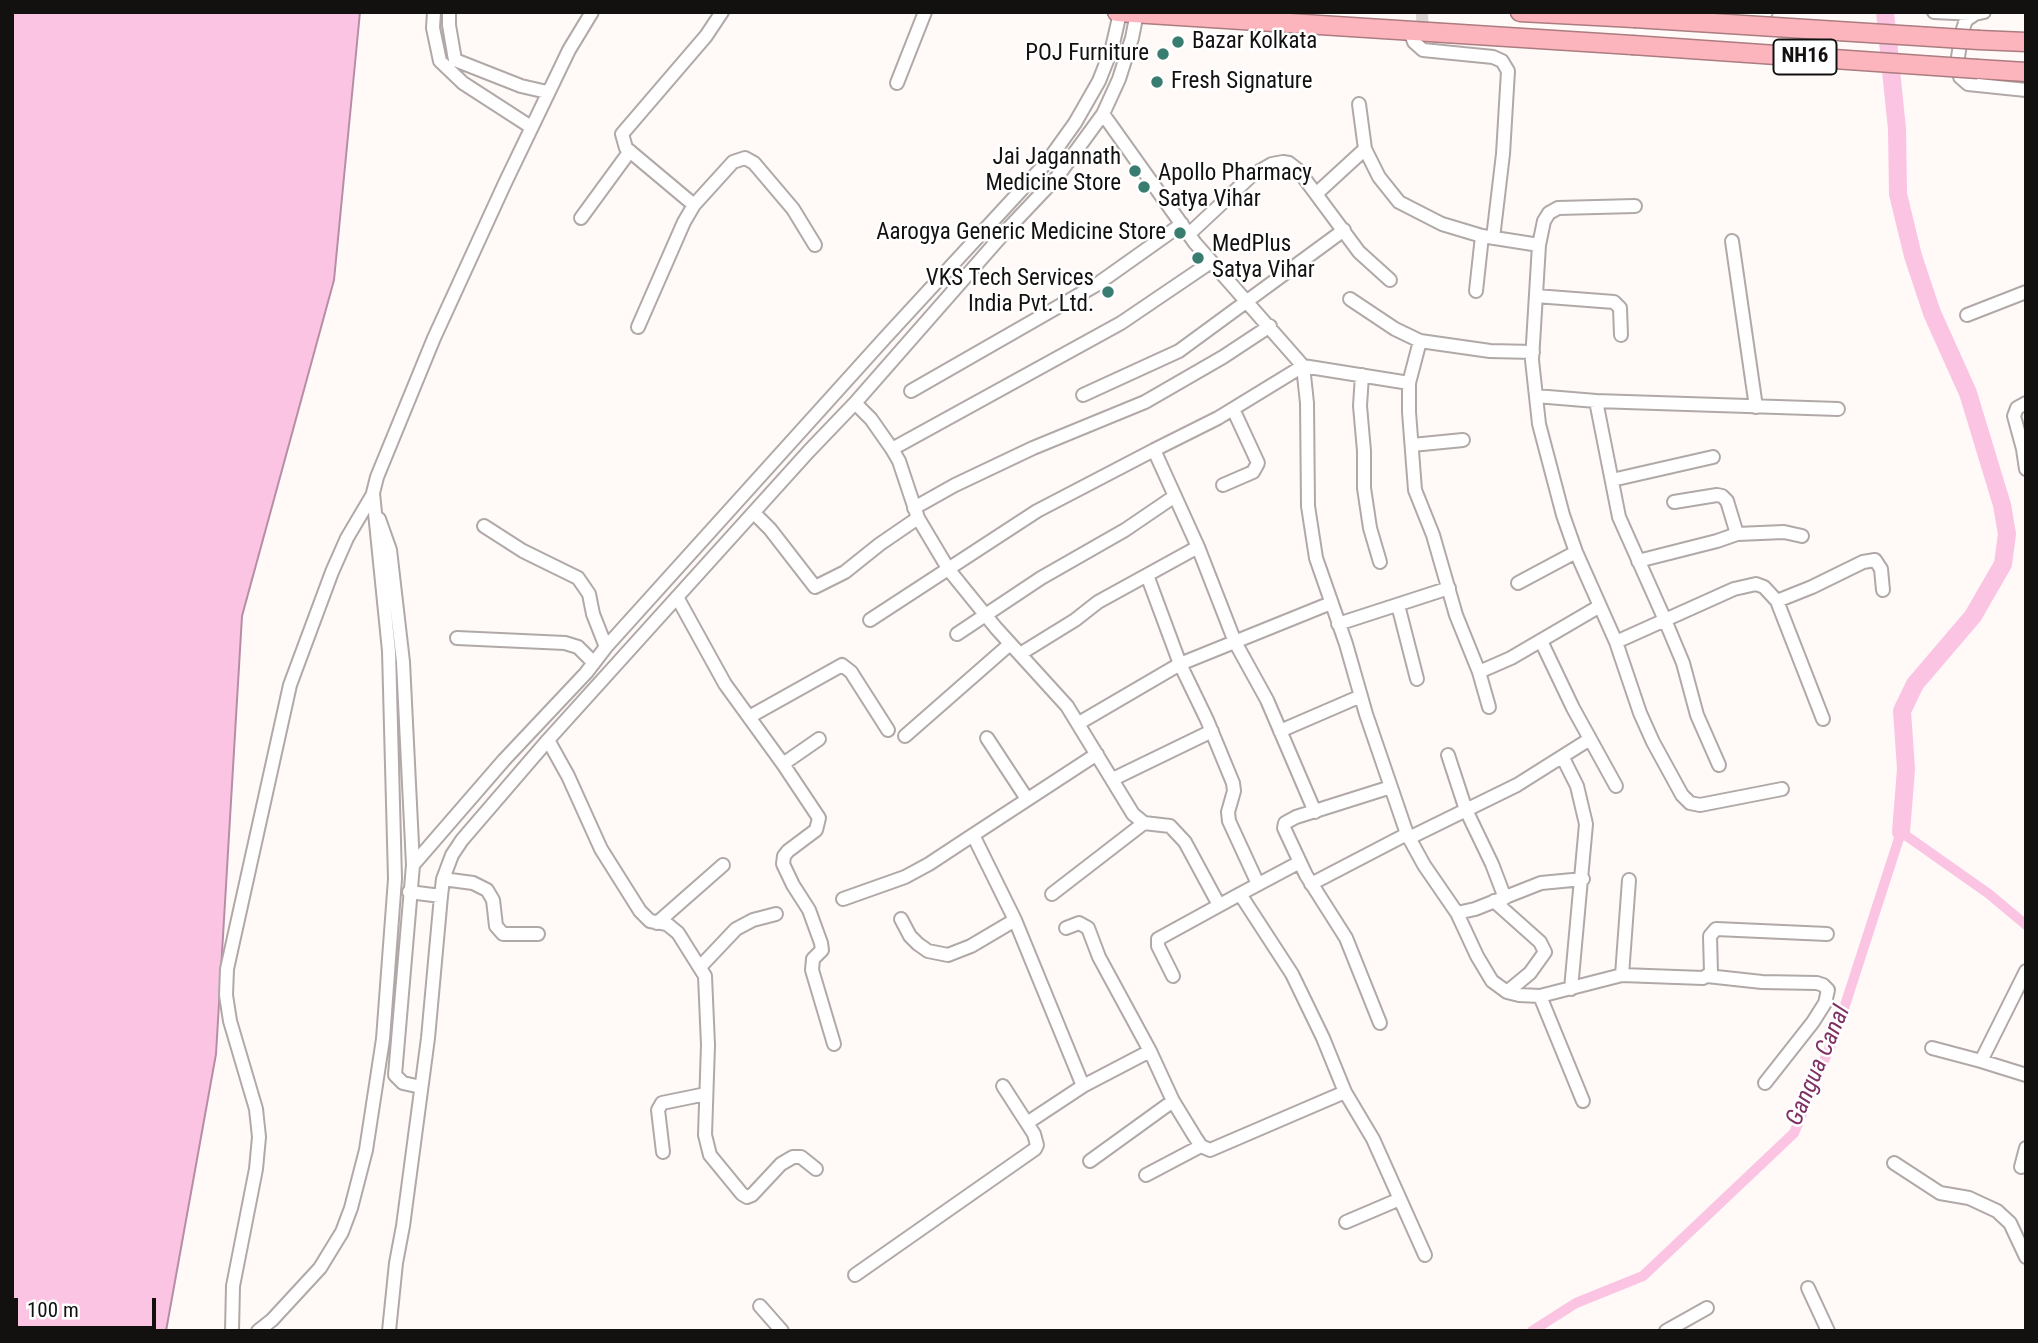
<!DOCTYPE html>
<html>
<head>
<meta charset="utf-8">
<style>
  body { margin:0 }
  #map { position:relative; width:2038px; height:1343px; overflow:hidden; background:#fff9f7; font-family:"Roboto Condensed",sans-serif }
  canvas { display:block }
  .frame { position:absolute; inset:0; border:14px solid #131110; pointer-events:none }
  .scale { position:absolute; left:14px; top:1298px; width:142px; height:32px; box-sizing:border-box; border:4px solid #131110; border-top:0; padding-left:9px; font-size:21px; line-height:24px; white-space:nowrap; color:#131110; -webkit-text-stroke:5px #fff; paint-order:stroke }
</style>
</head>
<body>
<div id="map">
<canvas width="2038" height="1343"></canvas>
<div class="frame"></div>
<div class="scale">100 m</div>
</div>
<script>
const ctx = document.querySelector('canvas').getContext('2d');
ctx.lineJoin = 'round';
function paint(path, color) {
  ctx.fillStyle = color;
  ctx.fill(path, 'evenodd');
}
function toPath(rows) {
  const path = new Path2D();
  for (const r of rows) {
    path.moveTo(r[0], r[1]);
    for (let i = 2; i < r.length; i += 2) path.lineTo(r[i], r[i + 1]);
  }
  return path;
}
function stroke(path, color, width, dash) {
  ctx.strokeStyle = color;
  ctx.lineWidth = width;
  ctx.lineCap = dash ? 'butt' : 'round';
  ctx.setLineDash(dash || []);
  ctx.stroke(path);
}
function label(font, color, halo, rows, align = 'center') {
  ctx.font = font + ' "Roboto Condensed",sans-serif';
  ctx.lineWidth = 5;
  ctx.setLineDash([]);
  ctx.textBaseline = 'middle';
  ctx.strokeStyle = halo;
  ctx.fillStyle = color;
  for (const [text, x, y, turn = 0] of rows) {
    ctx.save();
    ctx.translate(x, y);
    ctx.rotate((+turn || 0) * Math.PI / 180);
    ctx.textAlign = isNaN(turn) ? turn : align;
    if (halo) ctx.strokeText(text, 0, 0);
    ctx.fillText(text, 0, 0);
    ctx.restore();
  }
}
const water = toPath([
  [12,12,360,12,334,280,242,616,216,1054,166,1331,12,1331,12,12]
]);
paint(water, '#fbc4e3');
stroke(water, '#b58ea4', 2);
stroke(toPath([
  [1532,1331,1576,1303,1643,1276,1794,1133,1838,1027,1901,832,1989,894,2026,925]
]), '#fbc4e3', 10);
stroke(toPath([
  [1885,12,1897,129,1898,194,1913,256,1932,313,1968,393,2002,505,2007,534,2003,564,1973,616,1915,684,1902,711,1906,769,1901,832]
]), '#fbc4e3', 18);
stroke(toPath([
  [1422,12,1423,41]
]), '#dcd6d4', 12, [12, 6]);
const minor = toPath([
  [434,12,433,28,440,61,463,83,531,127],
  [449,12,449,25,455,60,521,86,547,92],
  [1697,12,1751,14,1766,12],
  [1934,12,1975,14],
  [1984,12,1975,14,1966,20,1962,32,1958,57,1960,77,1968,84,2026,90],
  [1410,31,1414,42,1423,50,1493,57,1502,61,1508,71,1503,154,1493,238],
  [897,83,925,12],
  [1359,104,1365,149,1379,177,1399,202,1442,224,1482,236,1539,245],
  [1103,114,1195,243,1303,366,1307,403,1308,506,1316,558,1346,644,1366,714,1407,834,1424,865,1457,913,1477,956,1492,981,1507,992,1519,995,1540,996,1622,975,1703,978,1711,973,1710,936,1716,929,1827,934],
  [1316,194,1359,252,1390,280],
  [694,205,733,162,745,158,754,163,793,209,815,245],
  [1635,206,1558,208,1549,213,1544,221,1539,245,1532,360,1539,424,1563,515,1576,552,1616,642,1640,713,1653,742,1682,795,1690,803,1700,805,1782,789],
  [581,218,630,151],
  [1189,234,1251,176,1272,164,1283,162,1289,163,1298,170,1316,194,1365,149],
  [1732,241,1756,407],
  [1476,291,1482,236],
  [1536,296,1614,302,1620,308,1621,335],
  [1350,299,1395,329,1420,341,1490,351,1533,352],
  [1967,315,2026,292],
  [638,327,684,222,694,205,626,148,622,134,706,36,722,12],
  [1420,341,1409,383,1409,412,1415,490,1433,535,1456,615,1479,672,1489,707],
  [1362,375,1360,406,1364,451,1364,488,1370,528,1380,562],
  [911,391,1096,285,1182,224],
  [1083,395,1179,351,1344,230],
  [1536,396,1596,401,1619,517,1665,620,1616,642],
  [1596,401,1838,409],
  [855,403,871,419,892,449,899,461,918,518,949,570,996,628,1067,706,1133,814,1144,823,1170,826,1185,842,1219,905],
  [2026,403,2017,408,2014,416,2023,449,2026,469],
  [1412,445,1463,440],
  [892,449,1121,323,1211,262],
  [1154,450,1218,418,1303,366,1409,383],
  [1612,480,1713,457],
  [1223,485,1253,472,1258,463,1233,409],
  [1674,502,1717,495,1722,496,1727,501,1737,534],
  [914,508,955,485,1033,448,1145,402,1223,357,1270,326],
  [754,513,770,529,815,587,845,572,880,544,918,518],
  [379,519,390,550,403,662,413,865],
  [484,526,523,551,578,578,589,594,593,614,606,647],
  [1198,547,1235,642,1267,700,1315,812],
  [1638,561,1717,541,1737,534,1784,532,1802,536],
  [1147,575,1180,664,1207,720,1233,783,1234,791,1228,812,1229,821,1258,884],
  [1518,583,1576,552],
  [677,597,725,684,783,764,819,818,816,830,788,851,784,856,783,864,793,885,809,910,821,943,822,950,813,959,812,970,834,1044],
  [1777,601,1812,587,1863,562,1875,560,1881,569,1883,590],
  [1398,605,1417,679],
  [870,620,1037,511,1154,450,1198,547,1098,602,1075,620,1020,654],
  [1338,624,1449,588],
  [957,634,1041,578,1125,530,1175,496],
  [457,638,565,643,578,647,594,663],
  [1541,641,1573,708,1616,786],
  [1479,672,1511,658,1600,606],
  [749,717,842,665,851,672,888,730],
  [1079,723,1180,664,1331,603],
  [1280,731,1361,696],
  [905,736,1010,644],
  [987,738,1027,799],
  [548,740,568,776,601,849,640,911,650,921,667,924,678,933,705,976,708,1045,705,1135,710,1155,742,1194,747,1197,752,1195,781,1164,793,1157,801,1157,816,1169],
  [1097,754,973,835,1015,920,1083,1086,1150,1051,1173,1101,1195,1137,1201,1146,1210,1150,1345,1092],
  [1448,755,1466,810,1492,864,1505,898],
  [1563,758,1577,786,1586,824,1571,989],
  [783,764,819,739],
  [1719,765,1697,715,1683,663,1665,620,1734,589,1756,584,1764,587,1777,601,1823,719],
  [1113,779,1212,731],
  [1409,838,1517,785,1590,739],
  [443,879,473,883,487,890,493,900,496,926,503,934,538,934],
  [1311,884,1407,834],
  [409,892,441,896],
  [1052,894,1144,823],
  [1240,894,1300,862],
  [843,899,905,877,929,864,973,835],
  [1494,901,1540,942,1545,952,1530,973,1507,992],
  [1457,913,1475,909,1541,883,1583,879],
  [901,919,910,936,918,944,928,951,948,955,971,946,1015,920],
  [657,923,723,865],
  [1066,928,1079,923,1088,928,1099,957,1150,1051],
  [700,967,736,929,753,920,776,914],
  [1622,975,1629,880],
  [1173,976,1158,946,1158,939,1240,894,1292,974,1323,1038,1345,1092,1373,1139,1425,1255],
  [1707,976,1762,982,1817,983,1823,985,1828,990,1825,1003,1813,1022,1765,1083],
  [1540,996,1583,1101],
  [1380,1023,1346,938,1306,875,1284,828,1285,823,1296,817,1391,787],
  [1932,1048,1981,1061,2026,1075],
  [1981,1061,2026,971],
  [421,1087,403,1083,395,1075,413,865,504,760,586,673,606,647,884,339,1047,162,1075,123,1099,81,1112,48,1120,13],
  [1027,1123,1083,1086],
  [663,1152,658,1110,662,1103,706,1094],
  [1090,1161,1173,1101],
  [1894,1163,1940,1193,1969,1198,1997,1211,2010,1223,2026,1257],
  [2021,1167,2026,1148],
  [1146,1175,1201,1146],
  [1346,1222,1400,1199],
  [855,1275,1035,1149,1037,1145,1034,1134,1003,1086],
  [1808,1288,1828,1331],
  [760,1306,782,1331],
  [232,1331,233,1286,256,1169,259,1137,256,1109,230,1021,226,995,227,969,290,685,332,572,347,538,373,494],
  [258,1331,272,1320,320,1268,342,1232,351,1208,366,1150,383,1039,395,879,389,651,373,493,377,477,434,338,505,183,569,50,592,12],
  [389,1331,396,1263,403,1226,428,1038,441,896,443,879,452,855,462,840,548,740,809,451,855,403,1004,233,1057,177,1103,114,1119,79,1132,38,1137,13],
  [1666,1331,1707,1308]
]);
const highway = toPath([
  [1117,12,1632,45],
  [1520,12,1634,18],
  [1979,40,2026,42],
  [1978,69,2026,72]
]);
stroke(minor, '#b0a9a7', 16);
stroke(highway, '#ab7c80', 21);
stroke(minor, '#fff', 12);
stroke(highway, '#fdb5bd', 18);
const highwayBridge = toPath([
  [1634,18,1979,40],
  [1632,45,1978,69]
]);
stroke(highwayBridge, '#ab7c80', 21, []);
stroke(highwayBridge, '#fdb5bd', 18);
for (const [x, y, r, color] of [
  [1178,42,7,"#397d71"],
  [1163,54,7,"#397d71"],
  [1157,82,7,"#397d71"],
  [1135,171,7,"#397d71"],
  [1144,187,7,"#397d71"],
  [1180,233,7,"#397d71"],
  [1198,258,7,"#397d71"],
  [1108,292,7,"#397d71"]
]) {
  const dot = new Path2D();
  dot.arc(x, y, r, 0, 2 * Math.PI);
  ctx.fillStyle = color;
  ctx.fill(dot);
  stroke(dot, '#fff', 2.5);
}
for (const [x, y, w] of [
  [1805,57,63]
]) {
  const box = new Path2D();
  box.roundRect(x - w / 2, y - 17.5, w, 35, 5);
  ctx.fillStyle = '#fff';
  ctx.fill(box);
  stroke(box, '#131110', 2);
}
label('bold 21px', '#131110', null, [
  ["NH16",1805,57]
]);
label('23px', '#131110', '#fff', [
  ["Bazar Kolkata",1192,42],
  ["POJ Furniture",1149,54,"right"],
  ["Fresh Signature",1171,82],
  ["Jai Jagannath",1121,158,"right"],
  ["Medicine Store",1121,184,"right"],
  ["Apollo Pharmacy",1158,174],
  ["Satya Vihar",1158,200],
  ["Aarogya Generic Medicine Store",1166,233,"right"],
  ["MedPlus",1212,245],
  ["Satya Vihar",1212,271],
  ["VKS Tech Services",1094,279,"right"],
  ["India Pvt. Ltd.",1094,305,"right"]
], 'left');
label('italic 24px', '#7e3062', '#fff', [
  ["Gangua Canal",1819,1066,-67]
]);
</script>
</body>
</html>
